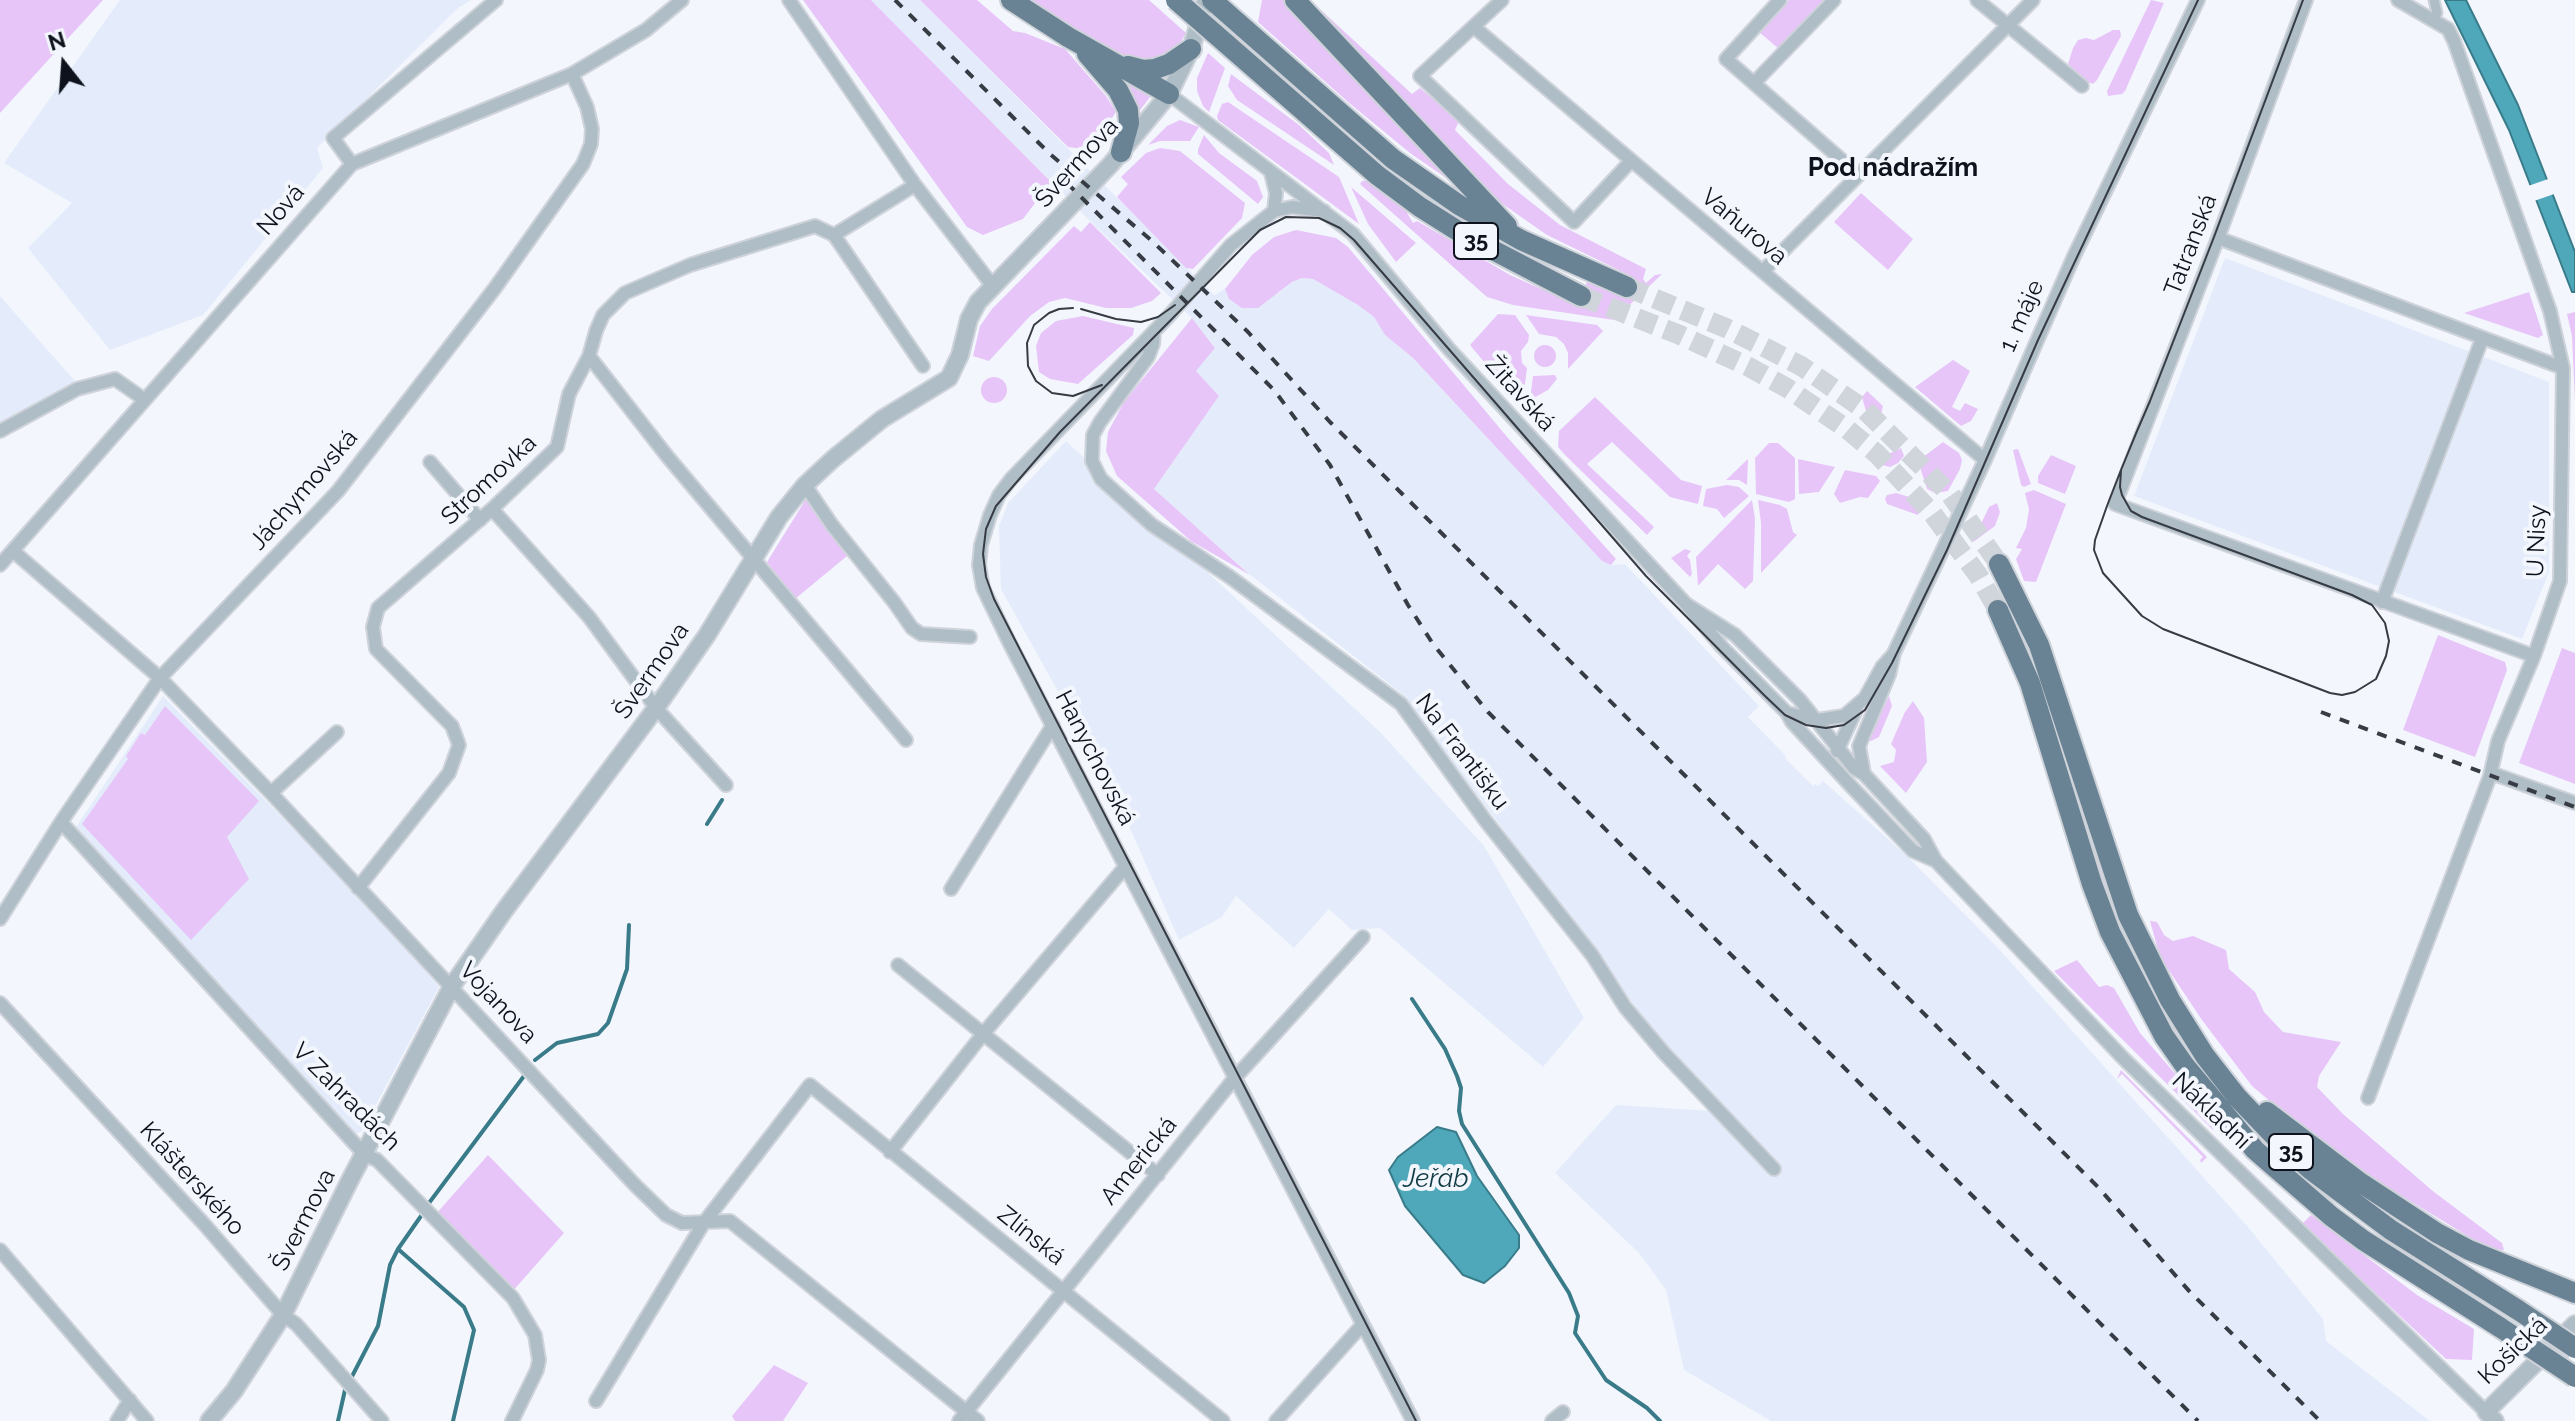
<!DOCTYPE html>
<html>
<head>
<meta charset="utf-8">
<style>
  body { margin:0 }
  #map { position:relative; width:2575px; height:1421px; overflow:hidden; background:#f3f7fd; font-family:Raleway,sans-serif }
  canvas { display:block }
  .north { position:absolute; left:24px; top:24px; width:80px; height:80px; -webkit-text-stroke:6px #f3f7fd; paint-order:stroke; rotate:343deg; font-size:22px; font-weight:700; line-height:32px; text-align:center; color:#0d121c }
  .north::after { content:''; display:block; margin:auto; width:28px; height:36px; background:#0d121c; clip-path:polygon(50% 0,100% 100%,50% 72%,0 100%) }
</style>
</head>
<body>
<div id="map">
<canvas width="2575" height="1421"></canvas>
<div class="north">N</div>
</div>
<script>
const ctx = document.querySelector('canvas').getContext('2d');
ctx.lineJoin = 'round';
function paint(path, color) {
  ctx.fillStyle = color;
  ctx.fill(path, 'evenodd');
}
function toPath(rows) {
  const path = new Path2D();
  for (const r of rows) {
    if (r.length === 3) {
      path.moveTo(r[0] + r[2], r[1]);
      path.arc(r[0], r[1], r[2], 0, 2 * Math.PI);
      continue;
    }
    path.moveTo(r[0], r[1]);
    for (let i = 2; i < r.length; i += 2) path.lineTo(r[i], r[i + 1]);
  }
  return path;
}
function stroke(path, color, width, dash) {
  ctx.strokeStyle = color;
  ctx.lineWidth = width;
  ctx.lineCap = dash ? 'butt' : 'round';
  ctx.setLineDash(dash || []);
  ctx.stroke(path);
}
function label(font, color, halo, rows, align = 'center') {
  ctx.font = font + ' Raleway,sans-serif';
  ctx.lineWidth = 8;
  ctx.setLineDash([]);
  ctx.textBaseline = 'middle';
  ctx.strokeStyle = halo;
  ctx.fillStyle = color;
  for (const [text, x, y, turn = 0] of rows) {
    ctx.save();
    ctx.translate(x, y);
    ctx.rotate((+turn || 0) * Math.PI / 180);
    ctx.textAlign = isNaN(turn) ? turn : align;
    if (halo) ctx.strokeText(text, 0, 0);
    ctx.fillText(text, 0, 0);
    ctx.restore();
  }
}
paint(toPath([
  [120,0,471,0,458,8,317,148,323,168,203,315,110,350,28,248,72,203,4,163],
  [871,0,920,0,1214,295,1225,289,1229,299,1279,293,1292,282,1302,278,1313,279,1358,305,1374,317,1385,335,1413,358,1602,561,1611,565,1625,564,1759,706,1748,717,1786,756,1785,758,1813,786,1815,784,1818,786,1823,781,1908,857,1998,948,2248,1227,2323,1319,2326,1341,2430,1421,1771,1421,1684,1370,1666,1290,1639,1253,1555,1173,1616,1105,1712,1111,1735,1120,1655,1033,1402,694,1253,577,1154,489,1219,396,1196,371,1215,347,1192,318,1090,221],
  [2225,258,2549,382,2549,572,2522,639,2134,496],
  [0,296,75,381,0,424],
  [1066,441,1381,733,1484,846,1584,1018,1543,1067,1380,928,1352,930,1329,909,1294,948,1236,896,1222,917,1179,940,1116,796,1001,589,999,527,1008,503],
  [163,696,375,912,439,987,362,1131,355,1134,76,827]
]), '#e4ecfb');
paint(toPath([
  [0,0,103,0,0,113],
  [803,0,871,0,1051,182,1023,219,983,235,967,227],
  [920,0,977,0,1013,31,1025,33,1065,49,1106,96,1116,112,1102,133,1083,149,1068,147],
  [1026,0,1149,0,1186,33,1176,50,1167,59,1135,61,1102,47],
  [1262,0,1284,0,1459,187,1410,153,1348,102,1258,22],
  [1303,0,1310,0,1412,94,1420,88,1459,121,1455,130,1508,184,1560,225,1646,269,1643,279,1646,283,1655,275,1662,274,1614,320,1513,305,1487,297,1360,184,1362,181,1366,181,1406,211,1413,223,1417,221,1510,275,1577,305,1587,282,1623,296,1631,276,1547,235,1494,198],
  [1789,0,1827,0,1779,49,1759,32],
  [2151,0,2164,3,2125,91,2122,94,2108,96,2107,91],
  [2113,30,2120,30,2121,36,2097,80,2093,84,2086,81,2068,64,2073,48,2078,40,2086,38,2094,40],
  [1208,53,1225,68,1209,112,1203,106,1197,91,1197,78],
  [1231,74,1299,125,1329,153,1334,165,1237,100,1228,86],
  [1124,81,1150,97,1135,117,1122,82],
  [1228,102,1339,177,1359,224,1218,120,1217,116,1222,104],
  [1180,120,1199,127,1190,141,1160,141,1148,145,1167,126],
  [1347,134,1433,200,1494,237,1533,256,1531,260,1487,238,1430,203,1345,136],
  [1204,135,1219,153,1257,181,1263,197,1258,204,1198,154,1198,149],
  [1160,148,1180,151,1245,203,1242,218,1193,269,1186,268,1117,197,1128,184,1121,177,1146,153],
  [1351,187,1416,243,1396,262,1368,224],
  [1861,193,1913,239,1888,270,1834,222],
  [1090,222,1161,293,1152,301,1131,308,1106,308,1065,298,1049,302,1030,316,989,361,973,356,980,326,992,309,1074,226,1081,232],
  [1296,230,1336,238,1348,247,1508,438,1616,559,1611,565,1602,561,1413,358,1385,335,1374,317,1358,305,1313,279,1302,278,1292,282,1258,308,1242,308,1229,299,1225,289,1252,255,1274,237],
  [2529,292,2543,335,2538,338,2464,313],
  [2575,312,2575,402,2572,336,2567,314],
  [1498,314,1515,315,1529,335,1528,342,1521,351,1522,363,1527,368,1523,399,1514,398,1470,345],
  [1526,315,1597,325,1603,331,1568,369,1568,353,1564,344,1556,337,1539,334],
  [1083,316,1134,328,1133,335,1078,384,1050,379,1039,372,1036,346,1041,333,1056,321],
  [1192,318,1215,348,1196,371,1219,396,1154,489,1250,575,1191,541,1117,476,1106,451,1108,432,1124,402],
  [1545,356,11],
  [1953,360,1970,371,1952,407,1960,411,1965,403,1978,409,1971,421,1961,426,1915,387],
  [1555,375,1557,379,1548,390,1530,400,1533,376],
  [994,390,13],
  [1867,391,1883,406,1881,415,1875,421,1868,417,1863,401,1862,397],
  [1595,397,1681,480,1702,486,1698,504,1670,497,1612,442,1587,464,1654,527,1647,535,1565,455,1558,447,1559,431],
  [1943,442,1959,453,1962,460,1960,469,1948,491,1935,493,1927,489,1918,461],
  [1769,443,1778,443,1795,458,1795,499,1789,502,1756,494,1755,458],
  [1901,448,1904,456,1898,463,1890,467,1882,465,1882,457],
  [2018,449,2031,484,2024,487,2021,485,2013,450],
  [2051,455,2076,466,2065,494,2038,483,2038,476],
  [1748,459,1747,485,1739,480,1726,480],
  [1798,459,1835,467,1819,492,1799,494],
  [1845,470,1876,476,1880,481,1868,498,1860,497,1840,503,1834,494],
  [1727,485,1739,487,1749,496,1724,518,1717,509,1703,506,1706,489],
  [2034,490,2066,504,2036,582,2024,581,2016,559,2022,549,2016,548,2026,528,2029,509,2025,493],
  [1896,493,1923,501,1918,515,1887,504,1885,499,1887,495],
  [806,499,847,556,795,599,767,562],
  [1752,500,1755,519,1753,581,1745,589,1718,564,1698,586,1696,557],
  [1758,500,1780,505,1787,509,1793,532,1797,535,1761,573,1761,523],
  [1997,503,2000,512,1995,526,1972,543,1989,507],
  [1685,549,1691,551,1687,556,1690,560,1692,574,1690,577,1671,558],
  [2438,635,2505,662,2507,670,2475,757,2403,730],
  [2562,648,2575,653,2575,784,2519,763],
  [1889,696,1892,706,1879,737,1871,741,1868,739],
  [1913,701,1924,718,1927,762,1906,793,1880,766,1894,762,1896,750,1891,744,1905,712],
  [165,706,259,801,227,837,249,879,191,940,82,824,128,759,126,756,141,733,145,735],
  [2078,801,2112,904,2154,991,2175,1030,2206,1074,2225,1099,2265,1141,2263,1143,2225,1104,2174,1035,2140,974,2103,886],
  [2150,921,2157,922,2164,935,2173,941,2193,936,2226,950,2229,969,2255,992,2264,1012,2283,1032,2341,1042,2319,1076,2317,1087,2343,1114,2434,1192,2502,1243,2504,1250,2489,1249,2384,1185,2290,1118,2252,1086,2202,1020,2160,957],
  [2077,960,2099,987,2107,985,2114,988,2140,1033,2215,1120,2216,1127,2213,1130,2054,971],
  [2121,1070,2207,1157,2201,1163,2200,1160,2203,1157,2122,1074,2117,1079],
  [488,1155,564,1233,512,1292,436,1214],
  [2311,1215,2417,1295,2474,1329,2472,1360,2446,1359,2302,1224],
  [774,1365,808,1383,783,1421,735,1421,732,1416]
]), '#e7c5f8');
const water = toPath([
  [2445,0,2466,0,2518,105,2575,252,2575,292,2572,292,2509,130,2445,0],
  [1437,1127,1456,1132,1477,1176,1519,1235,1519,1248,1505,1266,1484,1283,1463,1275,1405,1206,1389,1170,1398,1157,1437,1127]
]);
paint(water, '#4ea8b9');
stroke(water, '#3a7b8a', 2);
paint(toPath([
  [2551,178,2557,193,2534,201,2528,186]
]), '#f3f7fd');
stroke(toPath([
  [707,824,722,800],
  [1412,999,1445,1049,1457,1076,1461,1088,1459,1111,1462,1124,1569,1293,1578,1316,1575,1333,1606,1380,1647,1408,1660,1421],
  [535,1060,557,1043,598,1034,608,1023,627,969,629,925],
  [429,1203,524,1076],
  [398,1249,464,1307,474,1330,453,1421],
  [338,1421,345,1390,378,1326,390,1265,398,1249,421,1216]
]), '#3a7b8a', 4);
stroke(toPath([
  [1627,287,1726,328,1762,346,1801,366,1865,410,1950,494,1999,564],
  [1581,296,1680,335,1749,367,1787,388,1847,429,1877,454,1932,513,1978,575,1998,610]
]), '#d0d5db', 20, [20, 10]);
const pedestrian = toPath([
  [2433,20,2437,13,2434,0]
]);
const minor = toPath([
  [789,0,915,185,992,285],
  [1502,0,1420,76,1574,222,1631,161],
  [1780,0,1726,59,1859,175],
  [1977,0,2082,86],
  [2306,0,2218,238,2115,504,2534,656],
  [1474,27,1985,460],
  [1754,83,1834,0],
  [1169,94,1353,234,1449,349,1686,604,1722,647,1787,713,1792,722,1851,786,1913,851,1936,861],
  [352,164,333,138,496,0],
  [1271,173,1276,193,1274,211],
  [1324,211,1292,207,1274,211,1231,245,1168,317,1011,479,999,495,990,515,981,545,979,565,983,588,1009,642,1413,1421],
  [834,235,923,366],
  [834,235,915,185],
  [2218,238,2563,368],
  [1763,271,2033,0],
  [1154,331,1153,344,1148,357,1100,422,1093,435,1092,461,1101,479,1152,525,1230,577,1401,704,1485,820,1592,955,1625,1007,1664,1053,1774,1169],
  [589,356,667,456,906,740],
  [0,431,77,389,115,379,145,400],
  [430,462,480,520],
  [805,485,832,525,894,602,912,628,921,634,970,637],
  [492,509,589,617,656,708,726,785],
  [13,551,160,678,271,793,635,1185,666,1215,682,1223,730,1221,978,1421],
  [0,565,352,164,572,74,646,30,682,0],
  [2382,602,2482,339],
  [1686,604,1735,635,1800,700,1854,768,1864,774,1924,839,1936,861,2123,1058,2486,1412],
  [1787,713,1818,720,1844,716,1865,698,1882,667,1892,656],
  [1837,751,1856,710],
  [2491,773,2575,803],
  [1864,774,1859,746,1889,675,1894,653,1985,460,2074,256,2198,0],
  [271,793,337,732],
  [61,822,365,1155,377,1160,513,1298,535,1335,539,1360,537,1370,512,1421],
  [358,888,449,773,459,745,452,726,376,649,373,627,378,608,492,509,557,447,569,394,589,356,596,331,603,315,625,293,690,265,815,226,834,235],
  [951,889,1053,725],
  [0,919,61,822,160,678,338,491,495,288,583,164,591,144,592,129,587,107,572,74],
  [898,965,1158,1175],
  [0,1003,204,1224,283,1315,296,1324,382,1421],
  [2368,1098,2490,776,2498,741,2534,656,2560,581,2563,368,2550,311,2454,41,2448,29,2398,0],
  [890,1152,983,1034,1126,866],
  [0,1250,147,1421],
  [596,1401,703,1224,810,1085,1223,1421],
  [117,1421,130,1400],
  [959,1421,1233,1080,1363,937],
  [1276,1421,1363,1324],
  [1552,1421,1563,1412]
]);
const tertiary = toPath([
  [209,1421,234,1391,283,1315,350,1180,452,986,504,911,656,708,707,635,779,517,805,485,833,459,882,419,949,378,960,355,969,319,978,302,1111,164,1169,94,1191,49,1206,0],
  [2495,1421,2486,1412,2575,1324]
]);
const trunk = toPath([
  [1011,0,1068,37,1169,94],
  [1212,0,1393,159,1459,205,1521,240,1627,287],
  [1295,0,1507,226],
  [1214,33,1377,175,1420,207,1466,236,1581,296],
  [1087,54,1118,90,1128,110,1129,123,1121,152],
  [1128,66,1143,70,1155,69,1169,64,1191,49],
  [1999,564,2039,645,2128,915,2170,1000,2205,1056,2237,1097,2281,1143,2311,1170,2391,1230,2518,1310],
  [1998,610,2030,683,2092,884,2110,932,2164,1036,2185,1066,2255,1150,2331,1216,2363,1240,2501,1328],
  [2267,1112,2358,1181,2437,1233,2469,1250,2575,1293]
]);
stroke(pedestrian, '#ced2d9', 13);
stroke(minor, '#ced2d9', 16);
stroke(tertiary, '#ced2d9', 20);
stroke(trunk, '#ced2d9', 24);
stroke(pedestrian, '#afbdc6', 9);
stroke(minor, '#afbdc6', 12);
stroke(tertiary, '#afbdc6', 16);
stroke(trunk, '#698394', 20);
stroke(toPath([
  [1073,308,1059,309,1049,313,1034,325,1027,343,1028,366,1036,381,1052,393,1073,396,1102,385],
  [1081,309,1116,319,1141,322,1158,317,1175,305],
  [2121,470,2120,487,2122,495,2131,511,2142,517,2352,595,2372,605,2385,623,2389,641,2386,656,2376,679,2355,692,2342,695,2330,693,2163,629,2142,616,2103,573,2094,550,2095,540,2107,506,2121,470,2137,431,2150,401,2214,237,2303,0],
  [1416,1421,994,599,986,577,983,554,986,529,996,506,1060,432,1260,230,1286,217,1319,218,1340,228,1354,240,1646,576,1764,695,1785,715,1806,725,1826,728,1844,725,1865,710,1892,663,1947,550,2038,340,2198,0]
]), '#363b44', 2);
stroke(toPath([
  [895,0,1050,154,1152,241,1248,332,1330,422,2098,1187,2190,1292,2320,1421],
  [1067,183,1274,390,1330,465,1408,605,1433,644,1488,712,2198,1421],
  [2321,712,2575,807]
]), '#363b44', 4, [10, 10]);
const trunkBridge = toPath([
  [1176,0,1214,33],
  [2518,1310,2575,1348],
  [2501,1328,2575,1377]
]);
stroke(trunkBridge, '#ced2d9', 24, []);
stroke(trunkBridge, '#698394', 20);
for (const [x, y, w] of [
  [1476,241,44],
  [2291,1152,44]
]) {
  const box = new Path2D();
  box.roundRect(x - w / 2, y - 18, w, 36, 6);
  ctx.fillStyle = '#f3f7fd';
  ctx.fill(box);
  stroke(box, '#0d121c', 2);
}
label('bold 22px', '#0d121c', null, [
  ["35",1476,241],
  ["35",2291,1152]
]);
label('24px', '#0d121c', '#f3f7fd', [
  ["Švermova",1077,163,-48],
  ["Nová",281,210,-49],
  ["Vaňurova",1744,227,40],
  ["Tatranská",2191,245,-69],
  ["1. máje",2022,316,-66],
  ["Žitavská",1520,394,48],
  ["Stromovka",489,480,-43],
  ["Jáchymovská",304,490,-49],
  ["U Nisy",2537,541,-88],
  ["Švermova",652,671,-55],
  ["Na Františku",1462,752,53],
  ["Hanychovská",1095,758,63],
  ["Vojanova",498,1003,47],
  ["V Zahradách",346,1097,45],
  ["Nákladní",2211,1111,44],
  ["Americká",1139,1161,-51],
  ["Klášterského",192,1179,48],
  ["Švermova",304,1220,-63],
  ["Zlínská",1031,1236,39],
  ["Košická",2513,1351,-44]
]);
label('bold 26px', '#0d121c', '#f3f7fd', [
  ["Pod nádražím",1893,168]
]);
label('italic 26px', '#113b43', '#f3f7fd', [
  ["Jeřáb",1436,1179]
]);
</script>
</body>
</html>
